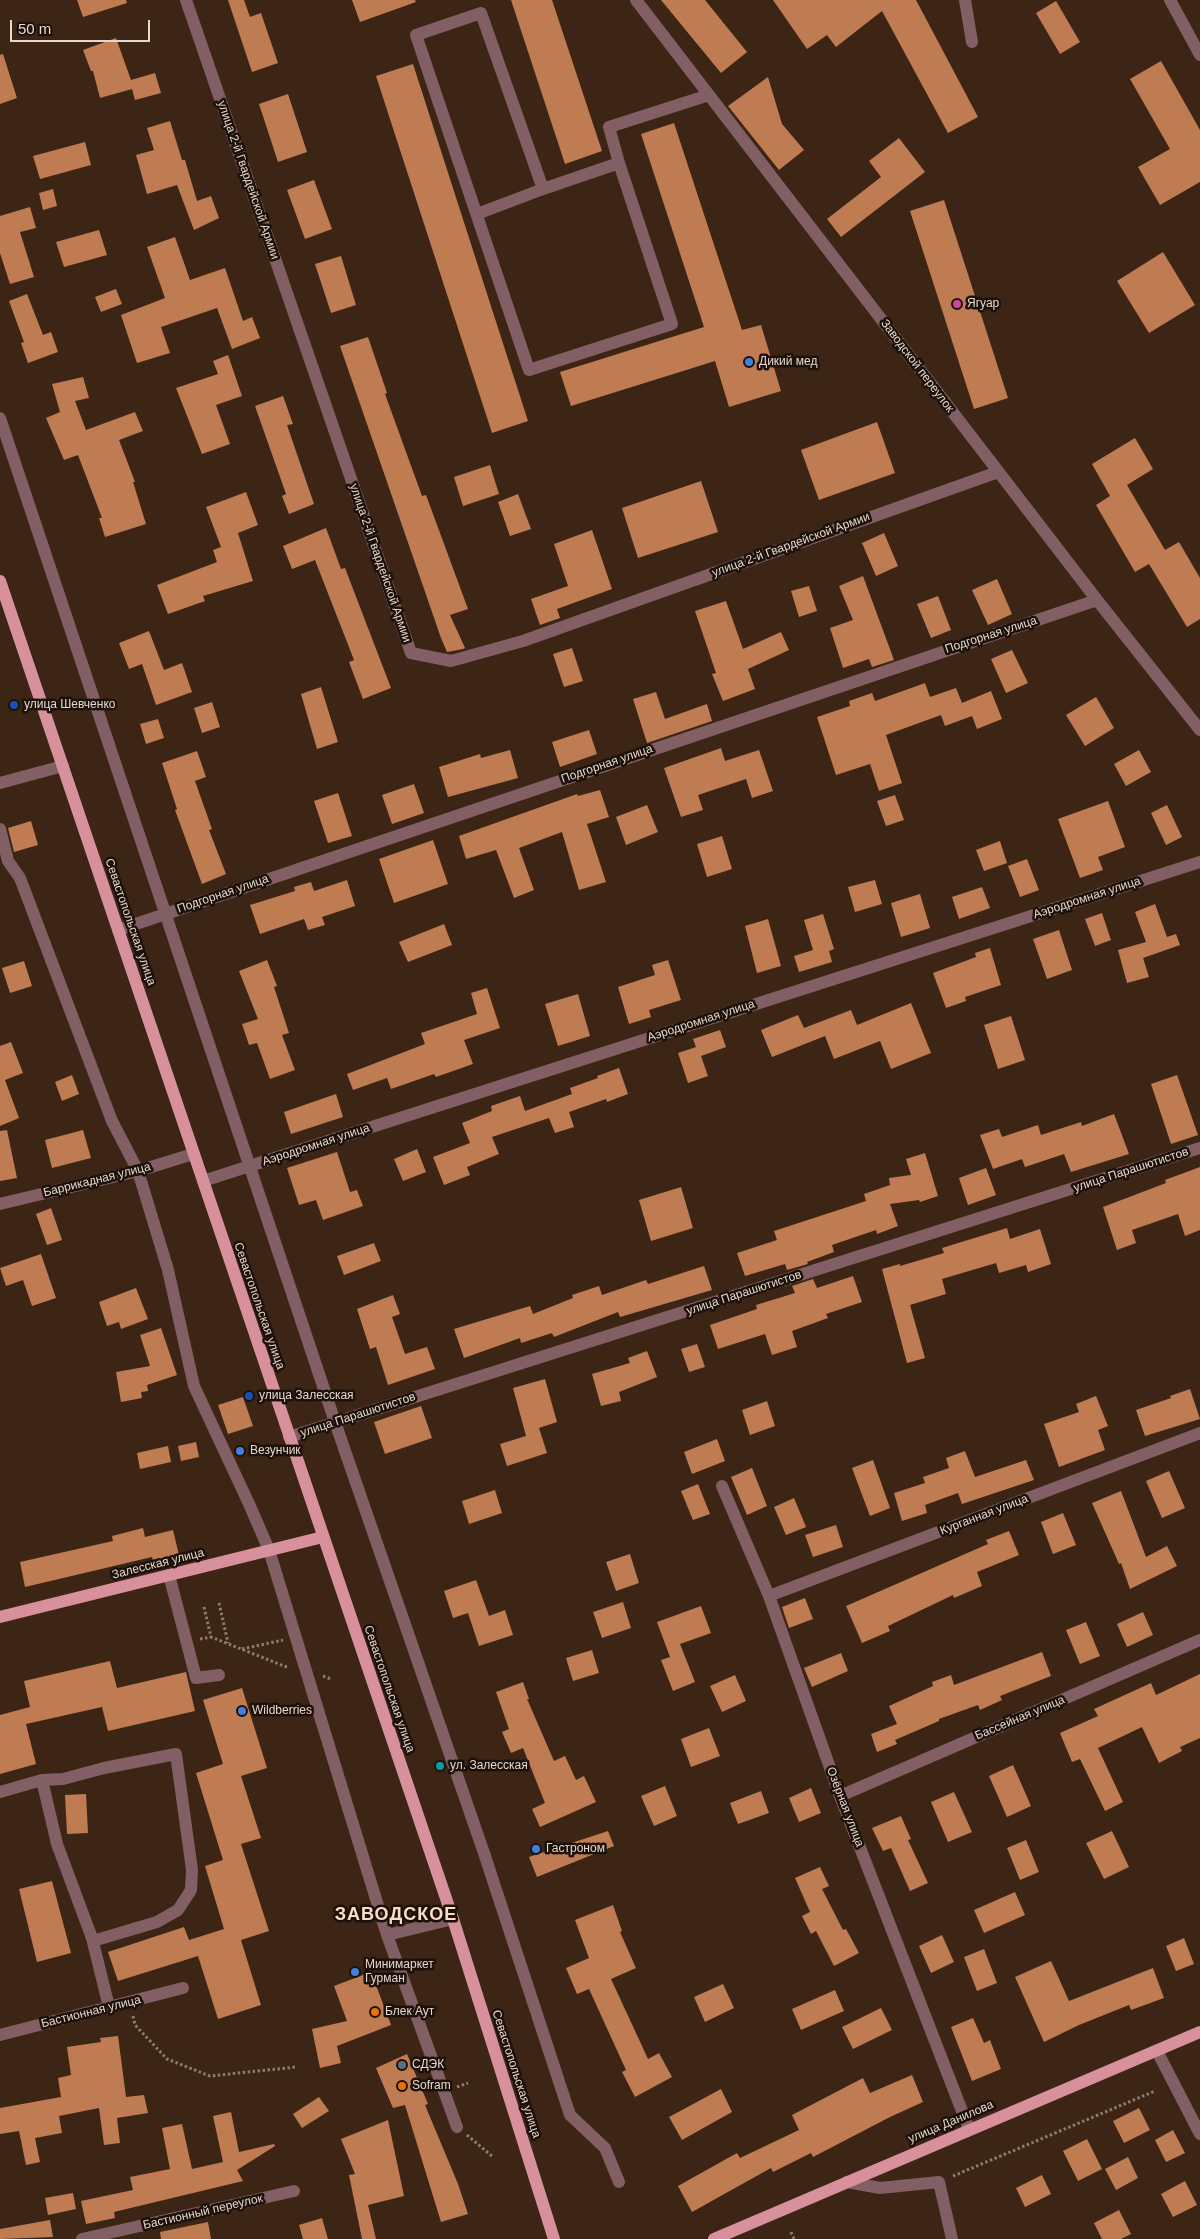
<!DOCTYPE html>
<html>
<head>
<meta charset="utf-8">
<style>
  body { margin:0 }
  #map { position:relative; width:1200px; height:2239px; overflow:hidden; background:#3d2516; font-family:Arial,sans-serif }
  canvas { display:block }
  .scale { position:absolute; left:10px; top:20px; width:140px; height:22px; box-sizing:border-box; border:2px solid #e6d6cc; border-top:0; padding-left:6px; font-size:15px; line-height:18px; white-space:nowrap; color:#e6d6cc; -webkit-text-stroke:4px #1c110a; paint-order:stroke }
</style>
</head>
<body>
<div id="map">
<canvas width="1200" height="2239"></canvas>
<div class="scale">50 m</div>
</div>
<script>
const ctx = document.querySelector('canvas').getContext('2d');
ctx.lineJoin = 'round';
function paint(path, color) {
  ctx.fillStyle = color;
  ctx.fill(path, 'evenodd');
}
function toPath(rows) {
  const path = new Path2D();
  for (const r of rows) {
    path.moveTo(r[0], r[1]);
    for (let i = 2; i < r.length; i += 2) path.lineTo(r[i], r[i + 1]);
  }
  return path;
}
function stroke(path, color, width, dash) {
  ctx.strokeStyle = color;
  ctx.lineWidth = width;
  ctx.lineCap = dash ? 'butt' : 'round';
  ctx.setLineDash(dash || []);
  ctx.stroke(path);
}
function label(font, color, halo, rows, align = 'center') {
  ctx.font = font + ' Arial,sans-serif';
  ctx.lineWidth = 5;
  ctx.setLineDash([]);
  ctx.textBaseline = 'middle';
  ctx.strokeStyle = halo;
  ctx.fillStyle = color;
  for (const [text, x, y, turn = 0] of rows) {
    ctx.save();
    ctx.translate(x, y);
    ctx.rotate((+turn || 0) * Math.PI / 180);
    ctx.textAlign = isNaN(turn) ? turn : align;
    if (halo) ctx.strokeText(text, 0, 0);
    ctx.fillText(text, 0, 0);
    ctx.restore();
  }
}
paint(toPath([
  [77,0,126,0,127,3,83,17],
  [228,0,244,0,250,17,261,13,278,63,252,72],
  [352,0,415,0,416,2,360,22],
  [511,0,552,0,602,151,565,164],
  [661,0,705,0,747,52,721,73],
  [773,0,916,0,978,117,948,133,882,11,836,47,827,35,807,49],
  [1056,1,1080,42,1060,54,1036,13],
  [116,38,131,80,155,73,161,93,135,100,132,89,100,98,93,71,91,71,83,50],
  [3,54,17,98,0,104,0,55],
  [1161,61,1200,130,1200,182,1160,205,1138,167,1170,149,1130,79],
  [413,64,528,421,492,433,376,76],
  [768,77,782,124,804,150,779,170,728,106],
  [288,94,307,152,278,162,259,104],
  [170,121,182,160,185,160,197,201,211,196,219,218,194,230,177,185,147,194,136,155,154,150,147,128],
  [674,123,742,330,761,325,781,391,729,407,715,361,571,406,560,372,704,327,641,134],
  [899,138,925,172,841,237,827,219,881,177,869,161],
  [85,142,91,165,40,179,33,156],
  [314,180,332,229,305,239,287,190],
  [53,189,57,206,43,210,39,193],
  [944,200,1008,398,974,409,910,211],
  [30,207,36,228,20,232,34,277,10,284,0,253,0,216],
  [99,230,107,255,64,267,56,242],
  [175,237,190,280,225,268,243,321,252,317,260,338,232,349,217,308,161,327,170,353,137,363,121,315,165,298,147,247],
  [1163,252,1195,305,1149,333,1117,281],
  [341,256,356,305,331,313,315,264],
  [116,289,122,304,101,312,95,297],
  [27,294,43,335,51,332,58,352,28,363,21,343,24,342,9,301],
  [368,337,387,393,385,394,422,496,426,495,468,609,450,615,465,648,463,649,447,652,441,638,340,346],
  [228,355,242,396,216,405,230,444,202,454,176,388,218,374,213,361],
  [83,377,89,398,75,401,86,430,135,412,143,431,119,440,135,482,133,482,146,524,105,537,99,518,102,518,78,455,64,460,46,418,60,412,52,384],
  [283,396,293,424,287,425,314,504,289,514,282,496,286,494,255,406],
  [877,422,895,473,819,500,801,450],
  [1135,438,1153,469,1127,485,1165,550,1179,542,1200,578,1200,619,1187,627,1149,564,1135,572,1096,505,1110,496,1092,464],
  [490,465,499,494,463,506,454,477],
  [701,481,718,532,638,558,622,508],
  [246,492,258,525,238,533,253,581,203,596,205,601,168,614,157,585,217,562,213,550,221,547,206,507],
  [518,494,531,529,510,536,498,502],
  [326,528,341,569,345,568,391,688,363,699,349,662,354,660,315,560,292,569,283,546],
  [592,530,612,589,557,609,560,618,540,625,531,599,568,586,554,544],
  [884,533,898,566,876,576,862,543],
  [863,576,894,660,872,667,869,659,843,668,830,628,853,620,839,586],
  [997,579,1012,614,988,625,972,590],
  [809,586,817,611,799,617,791,591],
  [938,596,951,630,931,638,917,604],
  [726,601,743,649,781,632,789,650,748,669,755,689,723,701,712,674,716,673,695,611],
  [149,631,164,670,182,663,192,692,156,705,142,664,129,669,119,643],
  [572,648,583,681,564,687,553,654],
  [1012,650,1028,683,1006,693,991,659],
  [925,683,930,697,956,688,962,703,991,691,1002,719,977,729,972,716,945,726,941,715,886,735,902,783,879,791,870,764,836,775,817,717,850,706,849,701,872,693,875,701],
  [321,687,338,742,317,749,301,694],
  [656,692,665,719,707,704,712,721,647,743,633,699],
  [1096,697,1114,728,1085,746,1066,715],
  [212,702,220,727,202,733,194,708],
  [158,719,164,738,146,744,140,724],
  [589,730,597,754,560,767,552,742],
  [721,748,725,761,759,750,773,791,752,798,746,779,698,795,703,810,681,817,664,768],
  [510,750,518,778,448,797,439,767,480,754,481,758],
  [1139,750,1151,772,1126,786,1114,764],
  [197,751,206,777,195,781,212,829,209,830,226,874,202,884,175,810,177,809,162,763],
  [414,784,424,813,392,824,382,795],
  [600,790,609,817,587,824,606,882,579,890,562,832,519,848,534,890,514,898,496,850,466,859,459,836,577,794,578,796],
  [338,793,352,836,328,843,314,801],
  [895,795,904,820,886,826,877,801],
  [1108,801,1125,847,1098,857,1103,870,1080,878,1058,819],
  [647,805,658,832,626,845,616,817],
  [1167,805,1182,837,1166,845,1151,813],
  [31,821,38,845,14,852,8,828],
  [722,836,732,869,707,877,697,844],
  [433,840,448,884,394,903,379,859],
  [1000,841,1007,863,984,871,976,850],
  [1027,859,1039,890,1020,897,1008,866],
  [347,880,355,906,322,917,325,925,308,930,304,919,260,934,250,905,295,891,294,887,311,882,314,891],
  [875,880,882,904,855,912,848,887],
  [982,887,990,908,959,919,952,897],
  [920,894,930,928,901,937,891,903],
  [1155,904,1167,937,1176,934,1180,945,1143,958,1149,977,1127,983,1118,950,1146,942,1135,912],
  [1102,913,1111,940,1095,946,1085,919],
  [823,914,834,949,829,951,832,962,799,972,794,956,813,950,804,920],
  [768,919,781,966,757,973,745,926],
  [444,924,452,945,408,962,399,942],
  [1059,930,1072,970,1047,979,1033,939],
  [990,948,1001,985,965,997,966,1001,946,1008,933,973,976,957,975,953],
  [267,960,277,986,274,987,289,1033,282,1035,295,1070,270,1079,257,1043,249,1045,242,1024,258,1019,239,971],
  [668,960,681,1000,649,1010,651,1017,629,1024,618,987,655,975,652,965],
  [24,961,32,986,10,993,2,968],
  [487,988,500,1028,464,1040,473,1064,436,1077,434,1074,391,1089,387,1078,353,1090,347,1074,425,1044,421,1033,477,1014,471,993],
  [578,994,590,1036,558,1046,545,1004],
  [911,1003,931,1053,891,1069,880,1041,834,1059,825,1036,772,1057,761,1030,798,1015,804,1028,851,1010,857,1025],
  [1011,1016,1025,1060,998,1069,984,1025],
  [720,1030,726,1047,701,1056,708,1076,688,1083,678,1053,696,1047,693,1039],
  [11,1042,23,1073,5,1080,19,1118,0,1126,0,1046],
  [619,1068,628,1094,607,1102,606,1099,569,1112,574,1127,555,1133,549,1118,492,1137,499,1154,467,1167,470,1175,444,1185,433,1157,470,1143,462,1123,492,1111,491,1106,520,1096,525,1111,572,1094,570,1088,598,1078,597,1076],
  [72,1075,79,1094,62,1101,55,1082],
  [1177,1075,1198,1135,1171,1144,1151,1084],
  [336,1094,343,1117,291,1134,284,1112],
  [1114,1114,1129,1154,1071,1172,1064,1154,1025,1167,1022,1159,993,1169,980,1135,999,1129,1002,1137,1038,1125,1041,1135,1081,1122,1082,1126],
  [7,1130,17,1178,0,1181,0,1131],
  [83,1130,91,1158,52,1168,45,1140],
  [417,1149,426,1172,403,1181,394,1159],
  [337,1152,350,1192,357,1190,363,1206,323,1220,316,1200,299,1205,287,1168],
  [925,1153,938,1196,920,1202,919,1200,890,1204,898,1226,877,1234,876,1230,832,1245,834,1252,807,1262,808,1264,787,1270,785,1264,745,1276,737,1253,777,1240,774,1231,866,1201,864,1194,890,1185,889,1178,911,1175,906,1159],
  [1200,1167,1200,1230,1185,1236,1178,1214,1132,1230,1136,1243,1117,1250,1103,1207,1166,1183,1165,1180],
  [986,1168,996,1195,968,1205,959,1178],
  [681,1187,693,1228,651,1241,639,1200],
  [51,1208,62,1240,47,1245,36,1214],
  [1007,1228,1010,1239,1040,1229,1051,1264,1028,1272,1026,1265,999,1273,996,1263,942,1279,946,1294,910,1305,925,1358,907,1363,882,1269,900,1264,900,1266,944,1253,942,1248],
  [374,1243,381,1261,344,1275,337,1256],
  [41,1254,56,1298,32,1306,23,1280,6,1286,0,1268],
  [704,1266,712,1290,620,1317,618,1312,554,1337,552,1333,521,1343,520,1338,464,1358,454,1329,530,1306,533,1314,573,1298,572,1295,599,1286,602,1295,646,1280,648,1284],
  [853,1276,862,1302,826,1314,828,1318,792,1331,797,1347,772,1355,765,1334,718,1349,710,1325,757,1309,756,1305,795,1293,792,1286,813,1279,817,1288],
  [136,1288,148,1319,121,1329,119,1322,107,1326,99,1302],
  [393,1295,400,1314,392,1317,405,1354,427,1347,435,1369,388,1385,376,1347,370,1349,357,1309],
  [161,1328,177,1375,147,1385,148,1391,141,1392,142,1398,121,1402,116,1372,150,1366,140,1335],
  [697,1344,705,1367,689,1372,681,1349],
  [647,1351,657,1377,619,1392,621,1401,601,1406,592,1374,630,1363,628,1358],
  [545,1379,557,1422,539,1428,547,1453,507,1466,500,1444,526,1436,513,1388],
  [1190,1389,1200,1419,1145,1436,1136,1410,1171,1398,1170,1396],
  [1096,1396,1108,1426,1098,1430,1105,1450,1059,1467,1044,1424,1079,1412,1076,1404],
  [243,1397,253,1426,228,1434,218,1405],
  [767,1401,775,1426,750,1435,742,1410],
  [421,1406,432,1438,385,1454,374,1422],
  [717,1439,725,1461,692,1474,684,1452],
  [196,1442,199,1457,181,1461,178,1446],
  [168,1446,171,1462,140,1469,137,1453],
  [965,1451,975,1477,1026,1460,1034,1480,962,1504,958,1493,925,1505,927,1513,902,1521,894,1493,925,1483,923,1477,949,1468,946,1458],
  [873,1460,890,1508,870,1516,852,1468],
  [752,1468,767,1506,747,1515,731,1477],
  [1169,1471,1185,1508,1162,1518,1146,1481],
  [698,1484,710,1514,693,1520,681,1491],
  [495,1490,502,1513,469,1524,462,1501],
  [1121,1491,1146,1557,1167,1546,1177,1566,1130,1589,1121,1563,1119,1564,1092,1503],
  [794,1498,806,1527,786,1535,774,1507],
  [1063,1513,1076,1545,1053,1554,1041,1522],
  [836,1525,843,1547,813,1557,805,1535],
  [143,1528,145,1537,173,1530,179,1555,153,1561,152,1557,25,1587,20,1562,113,1541,112,1536],
  [1009,1531,1019,1555,977,1572,982,1586,954,1598,953,1595,888,1626,890,1631,862,1643,846,1606,988,1544,986,1540],
  [630,1554,639,1583,616,1591,606,1562],
  [476,1580,489,1616,505,1610,513,1635,479,1646,468,1613,453,1618,444,1591],
  [805,1598,813,1619,789,1628,782,1607],
  [623,1602,631,1628,602,1638,593,1612],
  [701,1606,711,1633,680,1644,695,1682,673,1691,661,1660,670,1657,657,1622],
  [1143,1612,1153,1635,1127,1647,1117,1624],
  [1086,1622,1100,1656,1080,1664,1066,1630],
  [592,1650,599,1673,573,1681,566,1658],
  [1042,1652,1051,1676,1000,1696,1002,1700,980,1710,978,1705,939,1719,939,1721,895,1740,897,1744,877,1752,871,1734,897,1724,889,1706,933,1686,932,1682,951,1675,954,1685],
  [841,1653,848,1671,812,1687,804,1668],
  [110,1661,117,1688,186,1672,195,1711,108,1731,102,1707,26,1724,36,1764,0,1774,0,1715,30,1707,24,1681],
  [1200,1674,1200,1738,1180,1747,1182,1751,1159,1763,1142,1727,1098,1748,1123,1802,1105,1811,1080,1759,1072,1762,1060,1733,1098,1716,1094,1709,1151,1683,1156,1695],
  [735,1675,746,1701,722,1712,710,1686],
  [523,1682,529,1699,527,1699,554,1761,565,1756,576,1780,584,1776,596,1802,540,1827,532,1809,545,1803,523,1748,511,1753,502,1732,509,1729,496,1692],
  [242,1688,267,1768,241,1776,261,1838,241,1844,269,1931,241,1940,261,2005,218,2019,198,1956,118,1981,108,1952,184,1927,189,1940,224,1929,205,1866,223,1860,196,1773,223,1764,203,1700],
  [709,1728,720,1756,691,1767,681,1739],
  [1013,1765,1031,1806,1007,1817,989,1776],
  [665,1786,677,1816,654,1826,641,1796],
  [811,1788,821,1813,799,1822,789,1798],
  [761,1791,769,1813,738,1824,730,1803],
  [954,1792,972,1832,948,1842,931,1802],
  [86,1794,88,1833,67,1834,65,1795],
  [901,1816,911,1839,908,1840,928,1883,910,1891,891,1848,883,1851,872,1828],
  [608,1831,614,1846,537,1877,529,1857],
  [1112,1831,1129,1867,1104,1879,1086,1843],
  [1026,1840,1039,1872,1020,1880,1007,1848],
  [820,1867,829,1886,822,1889,843,1930,846,1929,859,1953,834,1966,816,1931,811,1934,802,1916,810,1912,795,1878],
  [52,1881,71,1953,37,1962,19,1889],
  [1015,1892,1025,1915,984,1933,974,1910],
  [613,1905,622,1931,620,1932,636,1968,611,1979,648,2059,659,2053,672,2077,635,2097,622,2072,626,2070,589,1989,577,1994,566,1968,589,1958,575,1920],
  [942,1935,954,1962,931,1973,919,1946],
  [1184,1938,1194,1964,1176,1971,1166,1946],
  [984,1949,997,1983,977,1991,964,1957],
  [1051,1961,1069,2001,1153,1968,1164,1998,1131,2010,1129,2005,1079,2025,1044,2042,1015,1977],
  [371,1972,391,2025,337,2046,341,2063,320,2068,312,2029,347,2021,334,1986],
  [723,1984,734,2008,705,2022,694,1997],
  [835,1990,844,2011,801,2030,792,2009],
  [881,2008,892,2030,853,2049,842,2027],
  [973,2018,984,2043,990,2040,1001,2069,972,2081,951,2027],
  [118,2036,126,2097,144,2095,148,2113,117,2118,120,2143,104,2145,99,2108,59,2116,62,2133,35,2138,40,2162,26,2165,19,2131,0,2134,0,2108,61,2097,58,2078,71,2075,67,2047,101,2042,100,2038],
  [407,2054,428,2104,425,2105,458,2184,468,2214,441,2222,405,2105,393,2108,376,2068],
  [912,2075,923,2102,890,2117,813,2157,811,2153,773,2172,771,2168,692,2212,678,2186,737,2153,740,2158,799,2130,792,2115,863,2078,870,2093],
  [721,2089,732,2112,682,2140,669,2117],
  [319,2097,329,2111,302,2128,293,2114],
  [1139,2108,1150,2130,1124,2143,1113,2121],
  [231,2112,239,2152,274,2144,275,2146,237,2170,243,2181,114,2212,115,2218,86,2224,81,2201,133,2190,130,2177,170,2169,162,2128,182,2124,192,2169,223,2162,213,2116],
  [388,2120,404,2196,368,2205,376,2239,362,2239,349,2175,355,2174,341,2139],
  [1173,2130,1185,2153,1166,2162,1155,2140],
  [1087,2139,1102,2169,1078,2181,1063,2151],
  [1128,2157,1138,2178,1116,2190,1105,2169],
  [1042,2175,1051,2194,1025,2207,1016,2188],
  [1185,2181,1197,2205,1173,2217,1161,2194],
  [73,2193,76,2209,48,2215,45,2198],
  [1119,2210,1131,2234,1121,2239,1102,2239,1094,2223],
  [322,2218,328,2239,303,2239,299,2225],
  [50,2220,53,2237,0,2239,0,2229],
  [208,2222,211,2239,161,2239,160,2232]
]), '#bf7c52');
stroke(toPath([
  [219,1603,228,1643],
  [204,1607,211,1637,289,1668],
  [200,1639,211,1637],
  [242,1649,283,1640],
  [323,1676,331,1679],
  [133,2016,135,2025,167,2059,210,2076,296,2067],
  [457,2087,468,2083],
  [467,2135,493,2157],
  [953,2176,1155,2091],
  [791,2232,794,2239]
]), '#8f7b6e', 3, [2.5, 2.5]);
stroke(toPath([
  [186,0,411,653,451,661,523,641,998,472],
  [636,0,1097,600,1200,730],
  [965,0,972,42],
  [1170,0,1200,55],
  [619,163,672,324,529,370,416,35,481,13,543,189,619,163,609,127,709,95],
  [477,214,543,189],
  [0,418,335,1422,484,1853,570,2115,605,2148,619,2182],
  [0,783,63,766],
  [0,829,8,861,20,878,112,1121,138,1171,168,1270,194,1386,250,1506,269,1550,387,1935,457,2127],
  [118,930,1097,600],
  [203,1181,1200,862],
  [0,1204,138,1171,193,1154],
  [289,1437,1200,1148],
  [722,1486,769,1596,840,1796,969,2129],
  [169,1575,196,1678,219,1675],
  [769,1596,1200,1433],
  [42,1780,63,1779,104,1768,176,1754,192,1870,191,1890,178,1910,157,1922,93,1941],
  [0,1792,42,1780,57,1844,92,1938,109,2007],
  [840,1796,1200,1640],
  [387,1935,453,1919],
  [0,2035,183,1988],
  [1157,2051,1200,2134],
  [847,2182,880,2188,939,2182,952,2239],
  [82,2239,294,2191]
]), '#825f64', 12);
stroke(toPath([
  [0,581,453,1919,554,2239],
  [0,1617,323,1537],
  [714,2239,1200,2032]
]), '#d8919c', 12);
for (const [x, y, r, color] of [
  [957,304,5,"#d1479c"],
  [749,362,5,"#3f7fe0"],
  [14,705,5,"#1a4fb4"],
  [249,1396,5,"#1a4fb4"],
  [240,1451,5,"#3f7fe0"],
  [242,1711,5,"#3f7fe0"],
  [440,1766,5,"#0f9aa8"],
  [536,1849,5,"#3f7fe0"],
  [355,1972,5,"#3f7fe0"],
  [375,2012,5,"#e8710a"],
  [402,2065,5,"#5c6f8a"],
  [402,2086,5,"#e8710a"]
]) {
  const dot = new Path2D();
  dot.arc(x, y, r, 0, 2 * Math.PI);
  ctx.fillStyle = color;
  ctx.fill(dot);
  stroke(dot, '#1c110a', 2);
}
label('12px', '#e6d6cc', '#1c110a', [
  ["улица 2-й Гвардейской Армии",248,180,71],
  ["Заводской переулок",917,366,53],
  ["улица 2-й Гвардейской Армии",791,545,-20],
  ["улица 2-й Гвардейской Армии",380,563,71],
  ["Подгорная улица",991,635,-18],
  ["Подгорная улица",607,764,-19],
  ["Подгорная улица",223,894,-19],
  ["Аэродромная улица",1087,898,-18],
  ["Севастопольская улица",130,922,71],
  ["Аэродромная улица",701,1021,-18],
  ["Аэродромная улица",316,1145,-18],
  ["улица Парашютистов",1131,1170,-18],
  ["Баррикадная улица",97,1180,-14],
  ["улица Парашютистов",744,1293,-18],
  ["Севастопольская улица",259,1306,71],
  ["улица Парашютистов",358,1415,-18],
  ["Курганная улица",984,1515,-21],
  ["Залесская улица",158,1564,-14],
  ["Севастопольская улица",389,1689,71],
  ["Бассейная улица",1020,1718,-23],
  ["Озёрная улица",845,1807,69],
  ["Бастионная улица",91,2012,-14],
  ["Севастопольская улица",516,2074,72],
  ["улица Данилова",951,2122,-23],
  ["Бастионный переулок",203,2212,-13]
]);
label('12px', '#e6d6cc', '#1c110a', [
  ["Ягуар",967,304],
  ["Дикий мед",759,362],
  ["улица Шевченко",24,705],
  ["улица Залесская",259,1396],
  ["Везунчик",250,1451],
  ["Wildberries",252,1711],
  ["ул. Залесская",450,1766],
  ["Гастроном",546,1849],
  ["Минимаркет",365,1965],
  ["Гурман",365,1979],
  ["Блек Аут",385,2012],
  ["СДЭК",412,2065],
  ["Sofram",412,2086]
], 'left');
ctx.letterSpacing = '1px';
label('bold 18px', '#fcdbc8', '#1c110a', [
  ["ЗАВОДСКОЕ",396,1915]
]);
ctx.letterSpacing = '0px';
</script>
</body>
</html>
